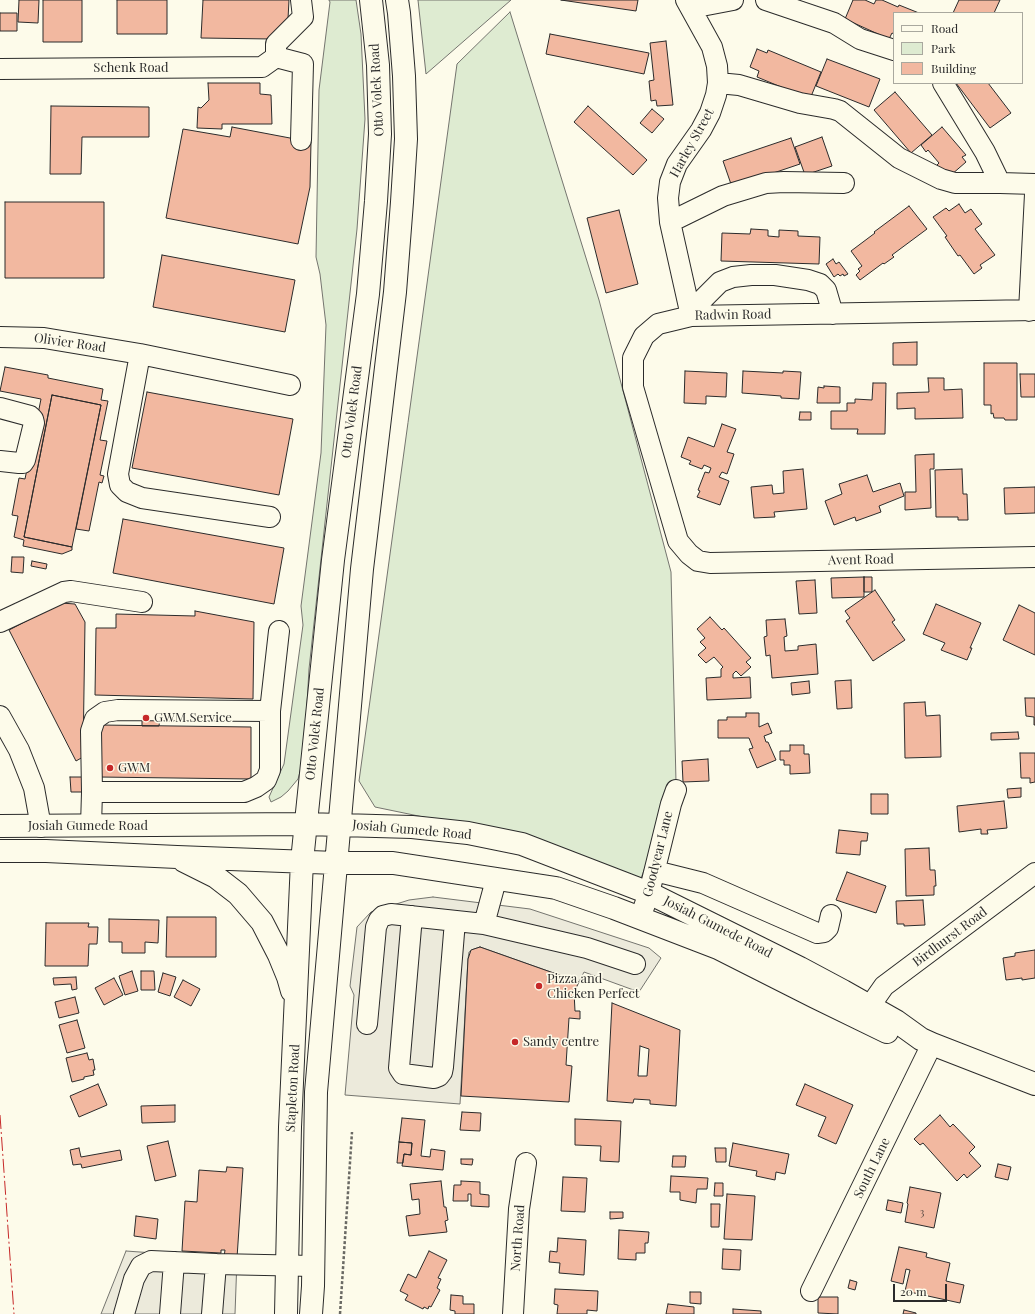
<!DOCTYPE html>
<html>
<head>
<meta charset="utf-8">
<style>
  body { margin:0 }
  #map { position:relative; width:1035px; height:1314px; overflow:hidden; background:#fdfbea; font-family:"Playfair Display",serif }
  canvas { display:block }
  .legend { position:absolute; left:893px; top:12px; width:130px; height:72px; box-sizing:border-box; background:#fdfbea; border:1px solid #a9a89e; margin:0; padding:5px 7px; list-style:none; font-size:12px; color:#2b2b2b }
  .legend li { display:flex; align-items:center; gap:8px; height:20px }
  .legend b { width:20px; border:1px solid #a9a89e }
  .scale { position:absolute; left:893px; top:1284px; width:54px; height:18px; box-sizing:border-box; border:2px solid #2b2b2b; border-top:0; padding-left:5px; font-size:12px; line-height:14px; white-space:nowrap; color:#2b2b2b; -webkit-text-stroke:3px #fdfbea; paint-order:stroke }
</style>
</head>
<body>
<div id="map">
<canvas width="1035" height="1314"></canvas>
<ul class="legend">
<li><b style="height:5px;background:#fdfbea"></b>Road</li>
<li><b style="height:11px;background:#deebd1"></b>Park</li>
<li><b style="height:11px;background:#f2b8a0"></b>Building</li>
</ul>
<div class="scale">20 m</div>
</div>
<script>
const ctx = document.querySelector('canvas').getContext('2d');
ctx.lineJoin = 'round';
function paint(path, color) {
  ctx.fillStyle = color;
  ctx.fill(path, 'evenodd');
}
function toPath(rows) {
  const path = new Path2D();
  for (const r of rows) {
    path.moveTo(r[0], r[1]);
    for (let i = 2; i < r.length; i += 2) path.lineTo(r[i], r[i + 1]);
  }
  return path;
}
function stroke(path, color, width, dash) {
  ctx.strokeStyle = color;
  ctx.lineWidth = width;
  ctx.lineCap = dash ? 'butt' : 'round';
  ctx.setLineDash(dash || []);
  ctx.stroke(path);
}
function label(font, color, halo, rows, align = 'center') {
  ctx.font = font + ' "Playfair Display",serif';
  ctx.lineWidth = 3;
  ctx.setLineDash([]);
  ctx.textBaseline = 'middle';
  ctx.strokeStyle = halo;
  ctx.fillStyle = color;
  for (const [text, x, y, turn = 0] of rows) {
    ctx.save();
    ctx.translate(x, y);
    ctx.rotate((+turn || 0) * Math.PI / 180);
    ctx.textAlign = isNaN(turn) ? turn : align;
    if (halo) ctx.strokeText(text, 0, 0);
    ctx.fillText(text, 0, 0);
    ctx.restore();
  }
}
const green = toPath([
  [329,0,356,0,361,34,365,119,357,229,309,669,304,757,298,779,288,791,281,797,271,802,269,797,284,764,303,625,301,606,321,453,326,325,320,274,316,257,319,90,330,2,329,0],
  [418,0,511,0,426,74,418,0],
  [510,12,599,300,671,572,676,782,639,884,520,837,375,807,359,781,457,64,510,12]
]);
paint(green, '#deebd1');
stroke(green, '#74746e', 1);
const parking = toPath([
  [433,897,530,909,649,948,661,958,639,992,584,972,579,982,480,947,474,949,469,952,468,959,460,1104,345,1095,354,995,350,986,357,927,371,912,409,900,433,897],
  [126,1251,237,1259,235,1314,101,1314,126,1251]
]);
paint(parking, '#eceadb');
stroke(parking, '#74746e', 1);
const building = toPath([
  [19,0,39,0,38,23,18,22,19,0],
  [43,0,82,0,82,42,43,42,43,0],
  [117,0,167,0,167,34,117,34,117,0],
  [203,0,289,0,288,19,272,39,201,38,203,0],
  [561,0,638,0,636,11,561,0],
  [853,0,865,0,874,4,876,0,882,0,898,7,899,5,919,13,894,13,894,34,892,33,889,39,845,19,853,0],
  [959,0,1000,0,994,13,953,13,959,0],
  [0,13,17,13,17,31,0,31,0,13],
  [550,34,649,53,644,74,546,54,550,34],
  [666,41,673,105,657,106,656,100,651,101,649,81,654,80,650,43,666,41],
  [757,49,767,53,768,50,821,72,810,99,757,77,759,71,750,67,757,49],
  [827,59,880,79,869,107,816,86,827,59],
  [208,83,260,83,260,94,271,95,272,124,222,124,222,129,197,128,198,107,201,108,209,100,208,83],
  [956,83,988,83,1011,113,990,128,956,83],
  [895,92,932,135,911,153,874,110,895,92],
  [51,106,149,107,149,137,82,137,81,174,50,174,51,106],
  [588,106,647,160,633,175,574,122,588,106],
  [652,109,664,119,652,133,640,123,652,109],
  [232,127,311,142,310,187,298,244,166,218,183,129,230,137,232,127],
  [942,127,966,155,962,157,966,162,951,175,947,170,945,173,937,165,939,163,928,150,926,152,921,145,942,127],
  [822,137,832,166,805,175,795,147,822,137],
  [791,138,800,164,732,187,723,161,791,138],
  [5,202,104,202,104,278,5,278,5,202],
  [959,204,965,213,971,209,982,224,975,229,995,255,980,265,982,268,974,274,960,255,958,256,945,237,947,236,933,217,946,208,949,211,959,204],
  [909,206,927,229,892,255,894,257,884,264,883,263,860,280,856,275,860,271,858,269,862,266,851,251,875,233,874,232,909,206],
  [619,210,638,284,606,293,587,218,619,210],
  [751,229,768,230,768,236,779,237,779,230,798,231,798,236,820,237,819,264,721,261,722,233,750,234,751,229],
  [162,255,295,280,285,332,153,307,162,255],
  [833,259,836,264,839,262,848,274,844,276,843,274,840,276,838,274,834,277,826,264,833,259],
  [917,342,917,365,893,365,893,343,917,342],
  [984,363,1017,363,1017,420,1005,420,1004,418,994,418,993,413,991,414,991,405,984,405,984,363],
  [5,367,48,375,48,378,103,389,101,400,108,401,100,440,107,441,100,475,104,476,102,483,99,482,89,531,76,529,101,405,52,395,24,537,72,547,72,550,62,554,23,546,24,540,14,537,18,516,12,515,19,478,25,479,41,399,0,391,5,367],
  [685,371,727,373,726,397,706,396,706,404,684,403,685,371],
  [743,371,783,373,783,371,801,372,799,399,781,398,781,396,742,393,743,371],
  [1020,374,1035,374,1035,397,1021,397,1020,374],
  [928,378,944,378,944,390,962,389,963,418,915,419,915,408,897,409,897,393,929,392,928,378],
  [873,383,886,383,885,434,857,434,858,429,831,429,831,411,847,411,847,403,855,403,855,399,872,400,873,383],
  [824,386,840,387,840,403,817,403,818,387,824,388,824,386],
  [147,392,293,419,279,495,132,468,147,392],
  [52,395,101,405,72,547,24,537,52,395],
  [800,412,811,412,811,420,799,420,800,412],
  [722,424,736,429,727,452,734,454,727,474,722,472,719,477,729,481,720,505,697,497,700,491,698,490,705,472,709,473,711,468,704,465,702,469,689,464,691,461,681,457,688,437,714,447,722,424],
  [934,454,934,469,930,469,931,508,905,510,905,492,916,492,915,455,934,454],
  [803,469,807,509,774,512,775,517,754,518,751,487,772,485,773,494,784,493,783,471,803,469],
  [962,469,963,494,967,494,968,520,958,520,958,517,936,517,935,470,962,469],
  [867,475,873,492,900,483,904,496,879,506,881,512,856,521,855,517,834,525,825,501,842,494,839,484,867,475],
  [1035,487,1035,513,1005,514,1004,488,1035,487],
  [123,519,284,548,274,604,113,573,123,519],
  [12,557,24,557,23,573,11,572,12,557],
  [32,561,47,564,46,569,31,566,32,561],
  [864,577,864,597,832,598,831,578,864,577],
  [864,577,872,577,872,592,864,592,864,577],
  [815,580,817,613,799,614,796,581,815,580],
  [875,590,895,620,892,622,905,640,873,661,846,621,850,618,845,611,875,590],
  [61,603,75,604,85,622,83,757,76,761,9,630,61,603],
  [936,604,981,623,970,648,972,648,967,660,941,650,945,643,923,634,936,604],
  [1019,605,1035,613,1035,655,1003,640,1019,605],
  [195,611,254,622,253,699,95,695,96,628,116,628,116,614,195,616,195,611],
  [710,617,722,630,724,628,751,658,746,662,751,667,741,676,736,671,733,674,733,678,750,677,751,698,707,700,706,678,721,677,721,669,723,667,714,657,706,663,698,655,706,648,700,642,705,638,697,629,710,617],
  [785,619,787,636,784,637,785,651,798,650,798,646,816,644,818,674,772,678,770,655,766,656,764,637,767,636,766,620,785,619],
  [851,680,852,708,837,709,835,681,851,680],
  [809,681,810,693,792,695,791,683,809,681],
  [1025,698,1035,698,1035,725,1034,725,1034,717,1026,716,1025,698],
  [925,702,926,716,940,715,941,757,905,758,904,703,925,702],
  [746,713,759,713,759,727,768,723,772,733,764,736,766,742,768,742,776,760,757,768,749,749,753,748,749,738,718,738,718,720,727,720,727,717,746,717,746,713],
  [142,717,160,717,159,726,142,726,142,717],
  [100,725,251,727,251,779,99,777,100,725],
  [1018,732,1019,739,991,740,991,733,1018,732],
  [790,745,804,745,804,754,809,754,810,773,790,774,790,765,784,765,784,760,780,760,780,751,790,751,790,745],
  [1020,753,1035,753,1035,782,1030,783,1030,778,1021,778,1020,753],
  [708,759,709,781,683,782,682,761,708,759],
  [70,777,86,777,86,792,71,792,70,777],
  [1021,788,1021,797,1008,798,1007,789,1021,788],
  [871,794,888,794,888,814,871,814,871,794],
  [1004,801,1007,828,987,830,988,834,981,834,981,829,959,832,957,806,1004,801],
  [839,830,868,833,867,841,861,841,860,855,836,853,839,830],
  [929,848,930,870,935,870,936,886,934,886,934,895,906,896,905,849,929,848],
  [847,872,886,886,876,913,836,900,847,872],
  [923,900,925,925,904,926,904,924,897,924,896,901,923,900],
  [167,917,216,917,216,957,166,957,167,917],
  [109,919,159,920,158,943,145,942,145,953,122,953,122,942,109,942,109,919],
  [46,923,89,923,88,927,98,927,97,944,89,944,88,966,45,966,46,923],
  [480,947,579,982,574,992,575,1011,580,1011,580,1019,569,1018,566,1065,572,1066,569,1102,461,1096,468,959,471,950,480,947],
  [1035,950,1035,978,1022,980,1022,978,1006,980,1003,958,1015,956,1015,953,1035,950],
  [132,971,138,991,125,995,119,976,132,971],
  [141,971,154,971,155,990,141,990,141,971],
  [163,973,176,977,170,996,158,992,163,973],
  [76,977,77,989,72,990,71,984,54,985,53,978,76,977],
  [114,978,123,995,104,1005,95,988,114,978],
  [183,980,200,989,191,1006,174,997,183,980],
  [75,997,79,1013,59,1018,55,1002,75,997],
  [612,1003,680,1030,676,1106,650,1104,650,1100,634,1099,633,1103,607,1101,612,1003],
  [640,1046,649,1049,647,1076,638,1076,640,1046],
  [77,1020,85,1048,67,1053,59,1025,77,1020],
  [87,1053,89,1060,93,1059,95,1070,93,1070,94,1075,84,1077,84,1079,72,1082,66,1058,87,1053],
  [98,1084,107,1105,79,1117,70,1096,98,1084],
  [805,1084,853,1105,836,1144,818,1136,826,1117,796,1105,805,1084],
  [175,1105,175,1122,142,1123,141,1106,175,1105],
  [462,1112,481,1113,480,1131,460,1130,462,1112],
  [940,1115,950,1127,953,1124,975,1147,969,1153,981,1166,967,1178,964,1174,957,1181,923,1143,920,1145,914,1139,940,1115],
  [402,1118,425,1120,421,1156,430,1157,431,1149,445,1151,443,1170,402,1166,404,1154,411,1155,412,1143,399,1142,402,1118],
  [575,1119,621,1121,619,1162,600,1161,601,1146,575,1145,575,1119],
  [168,1141,176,1176,155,1181,147,1146,168,1141],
  [399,1142,412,1143,411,1155,404,1154,403,1163,397,1163,399,1142],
  [733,1143,789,1154,785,1174,776,1172,775,1180,756,1176,757,1171,729,1166,733,1143],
  [79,1148,81,1157,120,1150,122,1160,82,1168,81,1164,73,1165,70,1150,79,1148],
  [715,1148,726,1148,726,1162,716,1162,715,1148],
  [673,1156,686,1156,685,1167,672,1167,673,1156],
  [461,1159,473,1159,472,1165,461,1164,461,1159],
  [998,1164,1011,1167,1008,1180,995,1177,998,1164],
  [227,1167,243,1168,237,1258,224,1257,225,1250,221,1250,221,1253,182,1251,185,1201,197,1202,199,1170,226,1172,227,1167],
  [671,1176,708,1178,707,1189,697,1189,696,1203,680,1200,680,1192,670,1192,671,1176],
  [563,1177,587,1178,585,1212,561,1211,563,1177],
  [441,1181,444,1207,446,1207,448,1220,445,1221,447,1232,409,1236,406,1216,420,1214,419,1199,412,1200,410,1184,441,1181],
  [461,1181,480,1182,480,1194,489,1195,489,1207,471,1206,471,1194,468,1194,468,1201,453,1201,454,1185,461,1185,461,1181],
  [715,1183,723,1183,723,1196,714,1196,715,1183],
  [910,1187,941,1193,934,1228,905,1222,908,1204,907,1203,910,1187],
  [727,1194,755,1196,752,1240,724,1239,727,1194],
  [888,1200,903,1203,901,1213,886,1210,888,1200],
  [711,1204,720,1204,719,1227,711,1227,711,1204],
  [610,1212,623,1212,623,1218,610,1219,610,1212],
  [136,1216,158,1219,156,1239,134,1236,136,1216],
  [619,1230,649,1232,648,1243,645,1243,645,1253,636,1253,636,1260,618,1259,619,1230],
  [558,1238,586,1240,584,1275,559,1273,560,1263,549,1262,550,1251,557,1252,558,1238],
  [899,1247,927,1253,926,1257,950,1263,946,1281,964,1285,960,1303,905,1291,910,1270,906,1269,903,1284,891,1281,899,1247],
  [723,1249,741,1250,740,1270,722,1269,723,1249],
  [429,1251,447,1260,438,1278,441,1279,437,1288,440,1290,431,1307,429,1306,428,1309,424,1307,423,1309,405,1300,408,1295,400,1291,408,1274,416,1278,429,1251],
  [850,1280,857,1282,855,1290,848,1288,850,1280],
  [555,1289,598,1291,597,1311,587,1310,587,1314,557,1314,558,1305,554,1304,555,1289],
  [690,1292,701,1292,701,1304,690,1303,690,1292],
  [451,1295,463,1296,463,1304,474,1304,474,1314,455,1314,455,1311,450,1310,451,1295],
  [818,1297,838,1297,838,1314,818,1313,818,1297],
  [668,1304,694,1307,694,1314,666,1314,668,1304],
  [733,1309,761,1311,761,1314,733,1314,733,1309],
  [904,1310,916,1313,916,1314,903,1314,904,1310]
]);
paint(building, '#f2b8a0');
stroke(building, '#2b2b2b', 1);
const minor = toPath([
  [686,0,712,47,717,66,718,83,716,95,710,113,701,130,677,164,670,182,668,198,670,222,691,316],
  [766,0,834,23,860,39,894,50],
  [691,8,733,0],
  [276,57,276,44,303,17,301,0],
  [0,69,262,67,276,57,303,64,301,140],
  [718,83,739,85,800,103,834,109,840,111,899,158,941,179,955,183,1000,183,1035,184],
  [943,83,985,152,1000,183],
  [670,222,723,196,766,183,784,182,844,183],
  [1035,310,691,316,658,324,644,336,633,358,633,387,678,541,689,554,698,561,710,563,1035,557],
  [1029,311,1035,194],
  [691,316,699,303,720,282,733,277,751,275,775,275,808,280,820,284,826,290,833,314],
  [0,337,44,338,140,354,290,385],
  [140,354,118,474,120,485,127,492,142,498,270,517],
  [0,408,30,416,33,419,34,423,25,460,23,463,19,463,0,461],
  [0,622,64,592,71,591,142,602],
  [0,716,19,750,34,788,41,827],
  [92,792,244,792,256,787,266,780,270,770,270,711,279,631],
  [91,826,92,792,91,731,95,719,105,712,118,710,270,711],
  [655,871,703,883,817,933,824,932,828,928,831,915],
  [412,916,399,1068,403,1074,434,1078,439,1076,442,1072,443,1067,455,921],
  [640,918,649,893,671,804,676,790],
  [484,924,496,880],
  [863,1020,870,1006,884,986,1035,873],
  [367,1024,376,927,379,920,383,916,391,914,484,924,587,948,635,964],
  [811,1291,932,1044],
  [124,1314,134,1279,141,1266,151,1261,216,1264,313,1266],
  [170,1314,174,1262],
  [212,1314,216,1264],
  [513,1314,519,1209,526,1163]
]);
const major = toPath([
  [0,826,305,824,340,825,412,827,468,833,522,844,649,893,800,968,843,991,896,1021,921,1039,932,1044,1035,1084],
  [0,851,46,851,177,857,336,863,393,863,556,888,614,908,718,948,815,997,887,1032],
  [184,861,216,877,238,894,262,922,279,955,288,977,292,991],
  [286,1314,290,1127,302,861,333,560,368,294,376,201,380,134,378,65,371,0],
  [311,1314,313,1286,316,1092,362,569,395,292,402,202,406,139,404,76,399,13,397,0]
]);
stroke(minor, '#2b2b2b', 22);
stroke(major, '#2b2b2b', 24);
stroke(toPath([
  [340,1314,352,1132]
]), '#6a6964', 2.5, [3, 2]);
stroke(minor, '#fdfbea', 20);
stroke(major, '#fdfbea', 22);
stroke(toPath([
  [0,1115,14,1314]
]), '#c62828', 1, [14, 3, 2, 3]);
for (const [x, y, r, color] of [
  [146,718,4,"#c62828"],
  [110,768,4,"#c62828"],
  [539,986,4,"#c62828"],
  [515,1042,4,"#c62828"]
]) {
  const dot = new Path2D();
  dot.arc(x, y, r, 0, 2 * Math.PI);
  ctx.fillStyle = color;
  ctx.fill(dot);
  stroke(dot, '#fdfbea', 1.5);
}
label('11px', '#5d4e48', null, [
  ["3",922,1213]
]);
label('13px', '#2b2b2b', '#fdfbea', [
  ["Schenk Road",131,68],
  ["Otto Volek Road",377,90,-93],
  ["Harley Street",692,143,-61],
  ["Radwin Road",733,315,-1],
  ["Olivier Road",70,343,8],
  ["Otto Volek Road",352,412,-83],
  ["Avent Road",861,560,-1],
  ["Otto Volek Road",315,734,-84],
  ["Josiah Gumede Road",88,826],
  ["Josiah Gumede Road",412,830,5],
  ["Goodyear Lane",658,854,-76],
  ["Josiah Gumede Road",718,927,27],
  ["Birdhurst Road",950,937,-37],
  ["Stapleton Road",293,1088,-87],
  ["South Lane",872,1168,-64],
  ["North Road",518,1238,-86]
]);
label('13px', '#2b2b2b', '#fdfbea', [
  ["GWM Service",154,718],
  ["GWM",118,768],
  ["Pizza and",547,979],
  ["Chicken Perfect",547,994],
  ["Sandy centre",523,1042]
], 'left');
</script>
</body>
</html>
